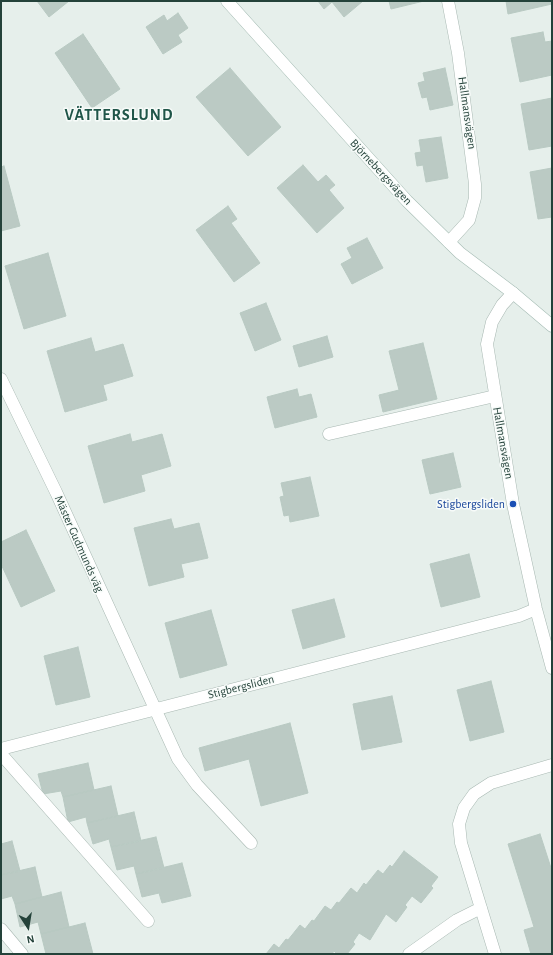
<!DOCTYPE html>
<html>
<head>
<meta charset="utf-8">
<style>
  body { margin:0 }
  #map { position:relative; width:553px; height:955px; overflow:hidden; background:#e6efeb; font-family:"Alegreya Sans",sans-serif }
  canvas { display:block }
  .frame { position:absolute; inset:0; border:2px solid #24423a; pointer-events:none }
  .north { position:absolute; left:8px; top:907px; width:40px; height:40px; -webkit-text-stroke:3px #f7fbf9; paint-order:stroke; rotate:168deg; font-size:11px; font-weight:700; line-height:16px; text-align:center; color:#24423a }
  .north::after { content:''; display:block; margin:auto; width:14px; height:18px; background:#24423a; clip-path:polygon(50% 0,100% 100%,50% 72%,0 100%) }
</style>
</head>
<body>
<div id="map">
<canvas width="553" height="955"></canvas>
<div class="frame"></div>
<div class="north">N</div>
</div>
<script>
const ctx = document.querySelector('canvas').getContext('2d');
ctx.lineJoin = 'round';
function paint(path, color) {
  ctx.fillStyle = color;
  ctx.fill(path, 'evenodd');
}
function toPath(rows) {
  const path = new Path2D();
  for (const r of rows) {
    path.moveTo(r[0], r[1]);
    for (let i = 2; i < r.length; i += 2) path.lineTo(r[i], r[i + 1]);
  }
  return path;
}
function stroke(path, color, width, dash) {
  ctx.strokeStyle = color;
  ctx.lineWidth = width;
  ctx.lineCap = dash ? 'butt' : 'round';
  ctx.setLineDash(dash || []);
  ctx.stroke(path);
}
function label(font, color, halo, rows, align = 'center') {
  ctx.font = font + ' "Alegreya Sans",sans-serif';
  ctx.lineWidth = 3;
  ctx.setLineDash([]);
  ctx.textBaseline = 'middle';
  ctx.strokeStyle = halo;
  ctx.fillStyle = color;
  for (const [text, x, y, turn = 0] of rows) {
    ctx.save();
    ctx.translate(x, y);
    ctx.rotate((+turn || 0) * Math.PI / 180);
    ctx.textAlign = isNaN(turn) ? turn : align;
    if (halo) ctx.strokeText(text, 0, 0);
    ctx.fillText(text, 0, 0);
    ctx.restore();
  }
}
const building = toPath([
  [37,1,69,1,49,17,37,1],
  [318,1,363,1,344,17,332,2,324,9,318,1],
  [389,1,424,1,391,9,389,1],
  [506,1,552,1,552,4,508,14,506,1],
  [178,13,188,28,178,35,182,42,163,54,146,27,164,15,167,21,178,13],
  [543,32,545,42,552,41,552,75,520,82,511,38,543,32],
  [83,34,120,89,92,108,55,53,83,34],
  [230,68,281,127,248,156,196,97,230,68],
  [445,68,453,105,430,110,427,97,422,98,418,83,425,81,423,73,445,68],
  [552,98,552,146,529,150,521,104,552,98],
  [441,137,448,178,426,182,423,165,417,166,415,153,421,152,419,140,441,137],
  [303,165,318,182,326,175,335,185,329,190,344,208,317,233,277,188,303,165],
  [4,166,20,226,1,231,1,167,4,166],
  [552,168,552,217,538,219,530,172,552,168],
  [228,206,237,219,231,223,260,263,234,282,196,230,228,206],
  [367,238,383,268,352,284,341,264,352,258,347,248,367,238],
  [48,253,66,316,24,329,5,266,48,253],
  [266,303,281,340,255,351,240,313,266,303],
  [327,336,333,357,299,367,293,346,327,336],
  [91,338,95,352,123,344,133,376,103,385,107,400,65,412,47,351,91,338],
  [423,343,437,399,383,412,379,395,399,390,389,351,423,343],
  [297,389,299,397,311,394,317,417,275,428,267,397,297,389],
  [130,434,132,442,162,434,171,466,141,475,145,491,104,503,88,446,130,434],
  [453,453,461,487,430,494,422,460,453,453],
  [310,477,319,516,290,522,289,515,284,516,280,497,284,496,281,483,310,477],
  [171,519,174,529,199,523,208,558,181,564,184,577,149,586,134,528,171,519],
  [26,530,55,591,21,607,1,564,1,542,26,530],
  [469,554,480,597,441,607,430,564,469,554],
  [334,599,345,637,303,649,292,610,334,599],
  [211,610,227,665,180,678,165,623,211,610],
  [78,647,90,697,56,705,44,656,78,647],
  [491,681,504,732,470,741,457,690,491,681],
  [392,696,402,742,362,750,353,704,392,696],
  [290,723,308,793,261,806,249,759,205,771,199,748,290,723],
  [88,763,94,790,63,797,61,791,43,794,38,774,88,763],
  [111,786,118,816,87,823,86,817,68,822,63,797,111,786],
  [134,812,141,841,111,847,109,839,93,844,87,823,134,812],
  [540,834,552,871,552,954,531,954,524,930,534,927,508,844,540,834],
  [156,837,164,868,136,874,134,866,117,870,111,847,156,837],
  [12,841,20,871,1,875,1,844,12,841],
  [404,851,438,877,431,886,433,888,421,903,412,896,405,905,407,907,396,922,386,914,370,940,359,933,353,942,355,944,347,954,337,954,334,951,332,954,266,954,274,944,279,948,286,939,288,940,300,925,305,929,312,920,314,921,325,906,331,910,337,902,339,903,351,888,357,893,364,883,366,885,378,870,383,874,390,865,392,867,404,851],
  [182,863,191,896,162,903,159,893,142,897,136,874,182,863],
  [35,867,42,897,15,904,12,896,1,899,1,875,35,867],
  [61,892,69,927,41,934,38,922,20,927,15,904,61,892],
  [85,923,93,954,46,954,41,934,85,923]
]);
paint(building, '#bbcac4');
stroke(building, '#b8c9c2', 1);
const lane = toPath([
  [329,434,495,396]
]);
const street = toPath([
  [448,1,458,53,475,184,475,198,469,220,449,242],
  [513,293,502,305,492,322,487,344,513,504,536,609,552,668],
  [1,379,56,492,178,759,197,785,251,843],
  [1,749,519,616,536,609],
  [1,754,148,921],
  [1,929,22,954],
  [409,954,457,920,481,908],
  [495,954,461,843,459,824,464,808,474,794,491,783,552,765]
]);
const secondary = toPath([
  [227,1,407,201,460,253,513,293,552,326]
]);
stroke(lane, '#a8b8b2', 13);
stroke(street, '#a8b8b2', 13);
stroke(secondary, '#a4bbb3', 13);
stroke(lane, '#fff', 12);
stroke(street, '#fff', 12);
stroke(secondary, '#fff', 12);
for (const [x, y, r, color] of [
  [513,504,4,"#1a4fb4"]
]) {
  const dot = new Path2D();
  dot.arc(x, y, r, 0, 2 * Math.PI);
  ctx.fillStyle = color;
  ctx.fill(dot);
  stroke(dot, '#f7fbf9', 1.5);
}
label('12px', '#24423a', '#f7fbf9', [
  ["Hallmansvägen",467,113,82],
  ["Björnebergsvägen",381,172,47],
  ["Hallmansvägen",503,443,80],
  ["Mäster Gudmunds väg",79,544,66],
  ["Stigbergsliden",241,687,-14]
]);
label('12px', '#164399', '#f7fbf9', [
  ["Stigbergsliden",505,504]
], 'right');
ctx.letterSpacing = '1px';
label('bold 16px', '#1f5548', '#f7fbf9', [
  ["VÄTTERSLUND",119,115]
]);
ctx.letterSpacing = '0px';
</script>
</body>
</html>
